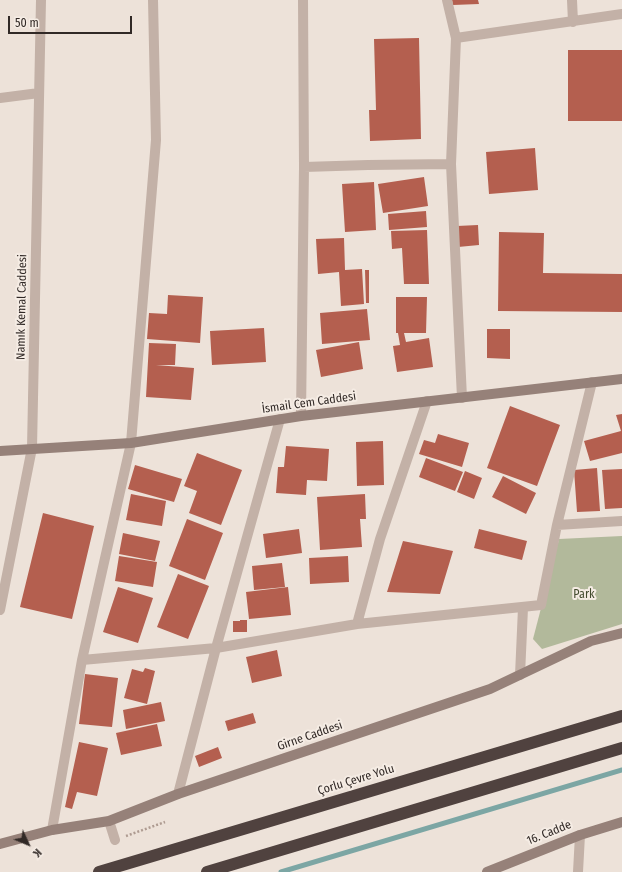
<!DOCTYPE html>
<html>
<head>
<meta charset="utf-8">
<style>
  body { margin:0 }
  #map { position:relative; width:622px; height:872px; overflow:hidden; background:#ede2d9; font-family:"Fira Sans Condensed",sans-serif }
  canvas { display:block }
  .north { position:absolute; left:8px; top:824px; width:40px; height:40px; -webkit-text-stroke:3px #f5ece4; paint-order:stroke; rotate:134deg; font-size:11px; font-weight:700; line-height:16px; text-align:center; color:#312926 }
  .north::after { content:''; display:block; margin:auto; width:14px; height:18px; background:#312926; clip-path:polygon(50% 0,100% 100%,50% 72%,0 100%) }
  .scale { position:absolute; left:8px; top:16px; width:124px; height:18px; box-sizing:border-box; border:2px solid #312926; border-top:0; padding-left:5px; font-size:12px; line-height:14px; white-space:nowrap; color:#312926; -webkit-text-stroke:3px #f5ece4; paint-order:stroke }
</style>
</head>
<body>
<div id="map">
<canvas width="622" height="872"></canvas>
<div class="north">K</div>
<div class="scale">50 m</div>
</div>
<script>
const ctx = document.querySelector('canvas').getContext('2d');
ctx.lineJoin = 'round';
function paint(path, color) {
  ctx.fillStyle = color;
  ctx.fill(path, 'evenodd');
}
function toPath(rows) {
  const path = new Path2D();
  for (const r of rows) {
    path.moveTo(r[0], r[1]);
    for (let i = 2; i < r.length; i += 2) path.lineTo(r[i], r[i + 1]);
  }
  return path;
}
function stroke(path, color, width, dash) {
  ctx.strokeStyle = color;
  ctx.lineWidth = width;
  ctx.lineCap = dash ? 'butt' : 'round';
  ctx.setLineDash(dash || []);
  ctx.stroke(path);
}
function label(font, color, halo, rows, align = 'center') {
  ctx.font = font + ' "Fira Sans Condensed",sans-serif';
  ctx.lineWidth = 4;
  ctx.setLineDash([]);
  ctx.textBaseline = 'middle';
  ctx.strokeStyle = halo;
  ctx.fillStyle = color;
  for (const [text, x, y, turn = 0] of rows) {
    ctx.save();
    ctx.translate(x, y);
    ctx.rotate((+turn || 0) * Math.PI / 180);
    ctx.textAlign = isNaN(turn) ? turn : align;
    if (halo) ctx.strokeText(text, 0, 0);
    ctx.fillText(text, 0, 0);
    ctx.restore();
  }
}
paint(toPath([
  [622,536,622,624,542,649,533,639,559,539]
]), '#b2b99b');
stroke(toPath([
  [281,872,622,770]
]), '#7ca6a4', 5);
paint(toPath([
  [452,0,478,0,479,4,453,5],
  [419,38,421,139,370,141,369,110,376,110,374,39],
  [568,50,622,50,622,121,568,121],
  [535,148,538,190,489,194,486,152],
  [424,177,428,206,383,213,378,184],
  [374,182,376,230,345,232,342,184],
  [426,211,427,227,389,230,388,214],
  [478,225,479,245,458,247,457,226],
  [427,230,429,284,404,284,402,248,392,249,391,231],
  [499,232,544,233,543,273,622,274,622,312,498,311],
  [344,238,345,270,362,269,364,304,341,306,339,272,318,274,316,239],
  [365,270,369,270,369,303,366,303],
  [168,295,203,297,200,343,147,339,149,313,167,314],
  [396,297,427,297,426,333,404,333,406,342,429,338,433,367,397,372,393,346,400,345,398,333,396,333],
  [367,309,370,340,322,344,320,313],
  [264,328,266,362,212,365,210,331],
  [487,329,510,329,510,359,487,358],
  [359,342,363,369,321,377,316,350],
  [149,343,176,344,175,365,156,365,194,368,191,400,146,397],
  [510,406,560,425,537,486,487,468],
  [622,414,622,453,590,461,584,441,621,431,616,415],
  [438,434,469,443,462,467,419,454,424,440,435,443],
  [383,441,384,485,357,486,356,442],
  [286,446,329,449,327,481,307,480,306,495,276,493,278,467,284,467],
  [197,453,242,470,221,525,189,513,197,491,184,486],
  [426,458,463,472,455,491,419,477],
  [135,465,182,479,174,502,128,489],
  [597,468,600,511,577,512,574,470],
  [622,469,622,508,605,509,602,470],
  [465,471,482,478,474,499,457,492],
  [503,476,536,493,526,514,492,497],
  [131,494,166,501,162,526,126,520],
  [365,494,366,519,360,519,362,547,320,550,317,497],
  [43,513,94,526,72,619,20,607],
  [187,519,223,533,205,580,169,566],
  [299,529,302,553,266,558,263,534],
  [479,529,527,541,522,560,474,548],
  [123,533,160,541,155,561,119,554],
  [403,541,453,551,440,594,387,592],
  [119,556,157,562,153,587,115,581],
  [348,556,349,582,310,584,309,558],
  [282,563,285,587,254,590,252,566],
  [178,574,209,586,188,639,157,627],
  [118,587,153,598,138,643,103,632],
  [288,587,291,615,249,619,246,592],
  [240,620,247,620,247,632,233,632,233,621,240,621],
  [277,650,282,676,252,683,246,657],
  [145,668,155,671,147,704,124,698,132,669,143,672],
  [85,674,118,678,112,727,79,724],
  [161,702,165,721,126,729,123,710],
  [253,713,256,723,228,731,225,721],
  [157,724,162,746,121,755,116,733],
  [79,742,108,748,97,796,77,792,72,809,65,807],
  [218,747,222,758,199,767,195,756]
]), '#b45f4f');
stroke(toPath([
  [126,836,165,822]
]), '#ae9b91', 2.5, [2, 2]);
stroke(toPath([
  [447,0,456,38,451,164,462,398],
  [572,0,573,22],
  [456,38,622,14],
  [0,98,39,93],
  [304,167,368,165,451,164],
  [301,416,304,167,303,0],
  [557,525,622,521],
  [0,610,32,448,41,0],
  [357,624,380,539,427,401],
  [82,660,216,648,357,624,541,605,557,525,592,382],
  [520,675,523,608],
  [178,794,216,648,280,419],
  [109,821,115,840],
  [52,830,82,660,131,443,156,140,153,0],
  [578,872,580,835]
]), '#c3b1a7', 10);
stroke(toPath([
  [0,451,131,443,301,416,622,379],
  [0,844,52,830,109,821,178,794,490,689,591,641,622,633],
  [487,872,580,835,622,822]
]), '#968179', 10);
stroke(toPath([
  [99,872,622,716],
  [207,872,622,748]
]), '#50423f', 12);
label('12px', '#312926', '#f5ece4', [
  ["Namık Kemal Caddesi",22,307,-89],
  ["İsmail Cem Caddesi",309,403,-8],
  ["Girne Caddesi",310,736,-19],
  ["Çorlu Çevre Yolu",356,780,-17],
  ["16. Cadde",549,833,-22]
]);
label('12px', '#434b2e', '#f5ece4', [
  ["Park",584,595]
]);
</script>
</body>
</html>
